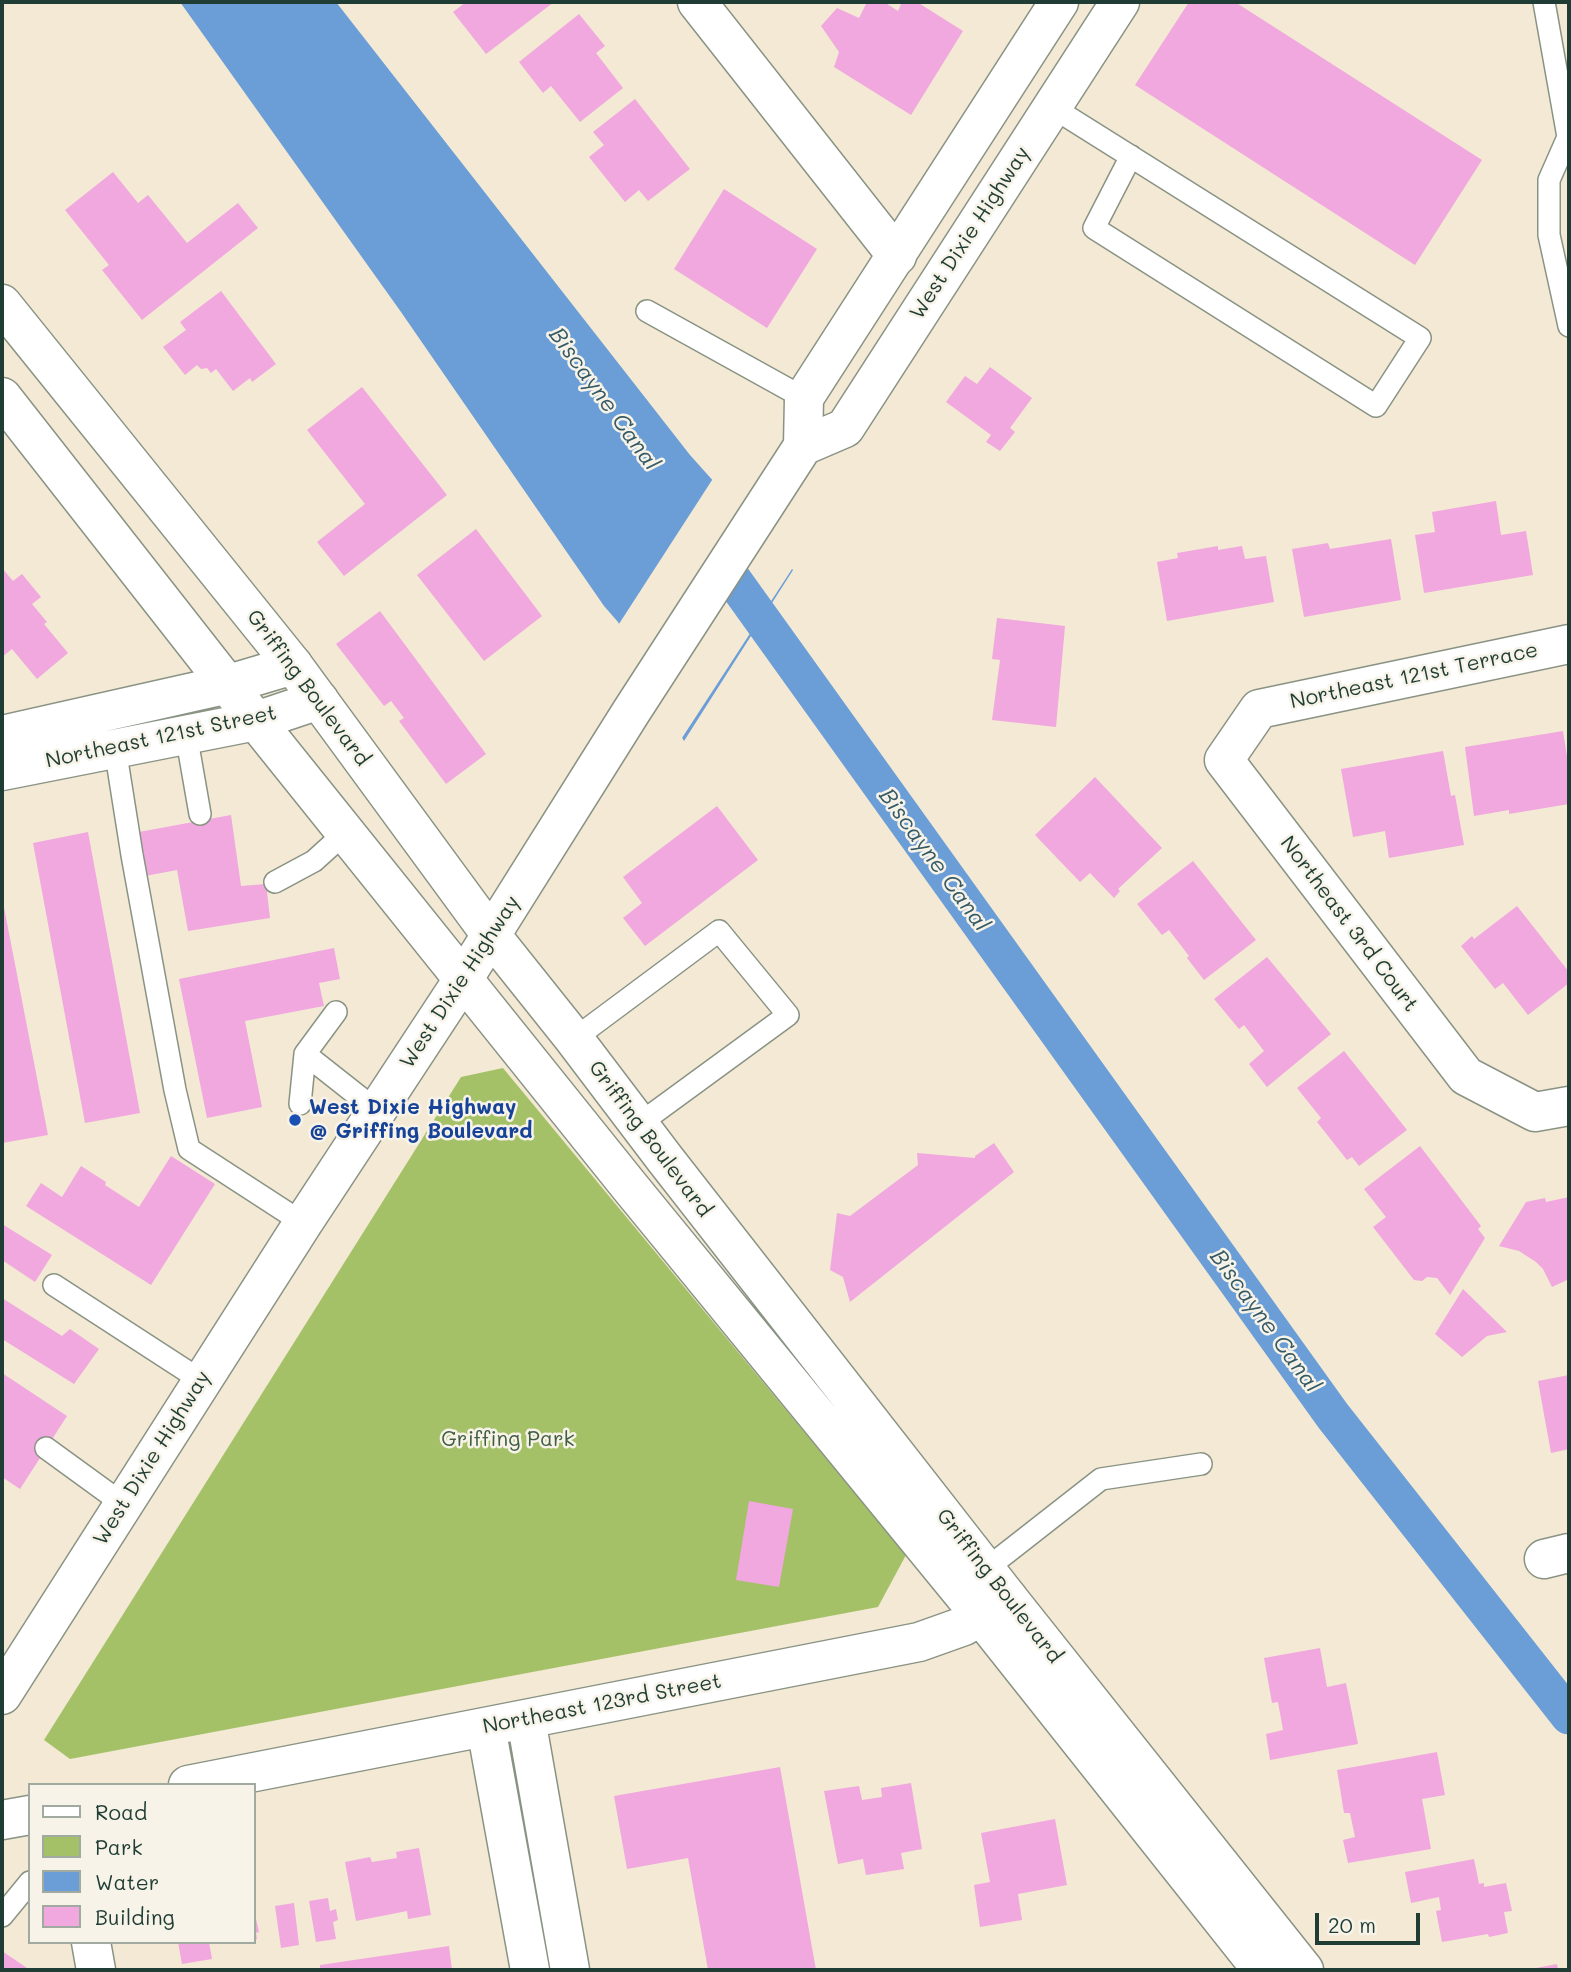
<!DOCTYPE html>
<html>
<head>
<meta charset="utf-8">
<style>
  body { margin:0 }
  #map { position:relative; width:1571px; height:1972px; overflow:hidden; background:#f3e9d4; font-family:Mali,sans-serif }
  canvas { display:block }
  .frame { position:absolute; inset:0; border:4px solid #1f3d34; pointer-events:none }
  .legend { position:absolute; left:28px; top:1783px; width:228px; height:161px; box-sizing:border-box; background:#f7f3e8; border:2px solid #a1aaa0; margin:0; padding:9px 12px; list-style:none; font-size:21px; color:#1f3d34 }
  .legend li { display:flex; align-items:center; gap:14px; height:35px }
  .legend b { width:35px; border:2px solid #a1aaa0 }
  .scale { position:absolute; left:1315px; top:1913px; width:105px; height:32px; box-sizing:border-box; border:4px solid #1f3d34; border-top:0; padding-left:9px; font-size:21px; line-height:24px; white-space:nowrap; color:#1f3d34; -webkit-text-stroke:5px #f7f3e8; paint-order:stroke }
</style>
</head>
<body>
<div id="map">
<canvas width="1571" height="1972"></canvas>
<div class="frame"></div>
<ul class="legend">
<li><b style="height:9px;background:#fff"></b>Road</li>
<li><b style="height:19px;background:#a5c168"></b>Park</li>
<li><b style="height:19px;background:#6b9ed6"></b>Water</li>
<li><b style="height:19px;background:#f0a8df"></b>Building</li>
</ul>
<div class="scale">20 m</div>
</div>
<script>
const ctx = document.querySelector('canvas').getContext('2d');
ctx.lineJoin = 'round';
function paint(path, color) {
  ctx.fillStyle = color;
  ctx.fill(path, 'evenodd');
}
function toPath(rows) {
  const path = new Path2D();
  for (const r of rows) {
    path.moveTo(r[0], r[1]);
    for (let i = 2; i < r.length; i += 2) path.lineTo(r[i], r[i + 1]);
  }
  return path;
}
function stroke(path, color, width, dash) {
  ctx.strokeStyle = color;
  ctx.lineWidth = width;
  ctx.lineCap = dash ? 'butt' : 'round';
  ctx.setLineDash(dash || []);
  ctx.stroke(path);
}
function label(font, color, halo, rows, align = 'center') {
  ctx.font = font + ' Mali,sans-serif';
  ctx.lineWidth = 5;
  ctx.setLineDash([]);
  ctx.textBaseline = 'middle';
  ctx.strokeStyle = halo;
  ctx.fillStyle = color;
  for (const [text, x, y, turn = 0] of rows) {
    ctx.save();
    ctx.translate(x, y);
    ctx.rotate((+turn || 0) * Math.PI / 180);
    ctx.textAlign = isNaN(turn) ? turn : align;
    if (halo) ctx.strokeText(text, 0, 0);
    ctx.fillText(text, 0, 0);
    ctx.restore();
  }
}
paint(toPath([
  [503,1068,906,1555,878,1607,70,1759,44,1740,461,1077]
]), '#a5c168');
paint(toPath([
  [180,2,336,2,690,455,793,570,684,741,618,622,604,606,401,312]
]), '#6b9ed6');
paint(toPath([
  [714,477,794,566,680,741,617,627]
]), '#f3e9d4');
stroke(toPath([
  [732,578,1333,1416,1569,1716]
]), '#6b9ed6', 37);
paint(toPath([
  [466,2,554,2,486,54,453,12],
  [867,2,884,2,898,11,902,2,917,2,963,31,911,115,834,67,839,52,821,26,837,8,859,18],
  [1189,2,1235,2,1482,160,1415,265,1135,85],
  [579,14,605,46,596,53,623,88,580,122,551,86,543,93,519,62],
  [635,99,690,169,648,201,639,190,625,202,589,157,604,145,593,132],
  [113,172,138,203,148,195,187,243,238,203,258,228,142,320,102,270,109,265,65,210],
  [724,189,817,249,767,328,674,269],
  [221,291,276,364,252,382,250,378,233,391,216,369,211,373,207,368,201,369,197,365,185,375,163,347,186,330,180,322],
  [990,367,1032,398,1010,428,1015,432,1000,451,986,442,991,435,946,402,965,376,977,384],
  [362,387,447,495,344,576,317,542,365,504,307,430],
  [1496,501,1501,535,1526,531,1533,575,1424,593,1415,535,1435,532,1432,512],
  [476,529,542,616,484,661,417,575],
  [1391,539,1401,600,1304,617,1292,549,1328,543,1330,549],
  [1218,546,1218,550,1242,546,1245,559,1266,556,1274,602,1167,621,1157,562,1178,558,1177,553],
  [2,568,13,581,22,574,41,597,32,604,47,622,44,624,68,653,37,679,12,649,2,657],
  [380,611,486,754,446,784,399,721,404,718,391,701,384,706,336,644],
  [997,618,1065,626,1056,727,992,720,1000,660,992,659],
  [1563,731,1569,769,1569,804,1509,814,1509,810,1474,816,1465,747],
  [1443,751,1451,796,1455,795,1464,845,1389,858,1385,831,1353,837,1341,769],
  [1095,777,1162,848,1118,889,1120,891,1114,898,1090,873,1080,882,1035,835],
  [717,806,758,860,645,946,623,918,642,903,623,877],
  [231,815,241,886,266,884,270,918,188,931,177,870,145,876,139,832],
  [88,832,140,1113,85,1123,33,843],
  [1193,861,1256,940,1204,980,1187,958,1189,956,1169,930,1162,935,1137,904],
  [2,897,48,1135,2,1143],
  [1517,906,1569,972,1569,983,1528,1015,1503,983,1495,989,1461,946,1472,936,1474,939],
  [334,948,340,979,319,983,324,1006,245,1021,262,1107,207,1118,179,979],
  [1267,957,1331,1034,1267,1087,1249,1064,1264,1051,1244,1025,1239,1029,1214,999],
  [1344,1051,1407,1130,1359,1166,1352,1157,1347,1160,1317,1122,1321,1118,1297,1088],
  [994,1143,1014,1172,850,1302,843,1277,830,1270,837,1213,850,1216,918,1165,917,1153,975,1158,975,1156],
  [1420,1146,1481,1226,1478,1229,1485,1238,1450,1295,1437,1278,1427,1277,1422,1281,1414,1280,1373,1227,1386,1217,1364,1189],
  [171,1156,215,1184,151,1285,26,1206,41,1183,62,1197,81,1166,106,1182,105,1185,139,1207],
  [1569,1197,1569,1279,1552,1287,1543,1269,1536,1262,1519,1251,1499,1246,1526,1202,1545,1198,1546,1202],
  [2,1224,52,1255,35,1282,2,1260],
  [1463,1289,1507,1332,1487,1336,1462,1357,1435,1334],
  [2,1298,62,1336,70,1329,99,1349,74,1384,2,1339],
  [2,1373,67,1416,20,1489,2,1477],
  [1569,1375,1569,1449,1551,1453,1538,1381],
  [749,1501,793,1509,779,1587,736,1580],
  [1320,1648,1327,1687,1346,1683,1358,1744,1270,1760,1266,1734,1283,1730,1278,1702,1272,1703,1264,1658],
  [1437,1752,1445,1795,1422,1799,1431,1849,1348,1863,1343,1840,1355,1837,1350,1813,1344,1813,1337,1770],
  [780,1767,816,1970,708,1970,688,1858,627,1869,614,1796],
  [911,1783,922,1849,901,1853,904,1869,866,1875,863,1859,838,1864,824,1791,859,1786,862,1800,882,1797,881,1788],
  [1055,1819,1067,1885,1018,1894,1022,1920,980,1927,974,1885,990,1882,981,1833],
  [419,1848,431,1915,408,1919,407,1911,356,1921,345,1862,370,1857,372,1862,397,1858,396,1852],
  [1474,1859,1479,1884,1484,1883,1484,1887,1506,1883,1512,1911,1504,1912,1508,1933,1489,1937,1488,1934,1442,1942,1436,1911,1441,1910,1439,1897,1411,1903,1405,1872],
  [328,1898,330,1911,336,1909,338,1920,333,1922,336,1939,316,1942,309,1901],
  [294,1903,299,1945,281,1948,275,1906],
  [254,1910,259,1932,256,1933,257,1939,254,1940],
  [178,1942,209,1942,212,1959,182,1964],
  [449,1946,452,1970,320,1970,320,1965],
  [2,1951,30,1970,2,1970],
  [1557,1964,1558,1970,1531,1970,1531,1969]
]), '#f0a8df');
const service = toPath([
  [1544,2,1568,137,1569,136],
  [1052,107,1420,338,1376,406,1094,228,1131,156],
  [1568,137,1549,180,1549,235,1569,326],
  [647,311,804,398],
  [186,734,200,814],
  [115,748,132,855,175,1090,189,1149,303,1223],
  [275,882,314,861,346,832],
  [574,1039,719,931,788,1015,639,1124],
  [305,1054,376,1110],
  [300,1104,305,1054,336,1012],
  [54,1285,202,1381],
  [46,1448,123,1504],
  [986,1569,1101,1479,1201,1464],
  [2,1916,30,1882]
]);
const minor = toPath([
  [697,2,897,256],
  [1569,644,1259,709,1224,760,1466,1076,1535,1112,1569,1106],
  [2,735,229,684,293,665],
  [2,771,256,721,319,700],
  [1544,1559,1569,1553],
  [526,1719,570,1970],
  [486,1727,530,1970],
  [188,1785,919,1642,964,1626,1008,1598],
  [2,1820,30,1815],
  [91,1942,96,1970]
]);
const tertiary = toPath([
  [2,304,293,665,491,935,574,1039,665,1159,1008,1598,1304,1970],
  [2,397,256,721,630,1187,981,1616,1262,1970]
]);
const secondary = toPath([
  [803,446,845,428,1120,2],
  [2,1695,303,1223,464,978,631,712,803,446,804,398,1059,2]
]);
stroke(service, '#899384', 24);
stroke(minor, '#899384', 41);
stroke(tertiary, '#899384', 41);
stroke(secondary, '#899384', 41);
stroke(service, '#fff', 21);
stroke(minor, '#fff', 38);
stroke(tertiary, '#fff', 38);
stroke(secondary, '#fff', 38);
for (const [x, y, r, color] of [
  [295,1120,7,"#1a4fb4"]
]) {
  const dot = new Path2D();
  dot.arc(x, y, r, 0, 2 * Math.PI);
  ctx.fillStyle = color;
  ctx.fill(dot);
  stroke(dot, '#f7f3e8', 2.5);
}
label('21px', '#1f3d34', '#f7f3e8', [
  ["West Dixie Highway",970,233,-57],
  ["Northeast 121st Terrace",1414,676,-12],
  ["Griffing Boulevard",308,688,53],
  ["Northeast 121st Street",161,737,-12],
  ["Northeast 3rd Court",1349,924,53],
  ["West Dixie Highway",460,982,-57],
  ["Griffing Boulevard",650,1139,53],
  ["West Dixie Highway",152,1458,-58],
  ["Griffing Boulevard",999,1586,52],
  ["Northeast 123rd Street",602,1704,-11]
]);
label('bold 21px', '#164399', '#f7f3e8', [
  ["West Dixie Highway",309,1108],
  ["@ Griffing Boulevard",309,1132]
], 'left');
label('21px', '#405e41', '#f7f3e8', [
  ["Griffing Park",508,1440]
]);
label('italic 23px', '#365a65', '#f7f3e8', [
  ["Biscayne Canal",604,399,54],
  ["Biscayne Canal",934,860,54],
  ["Biscayne Canal",1265,1321,54]
]);
</script>
</body>
</html>
